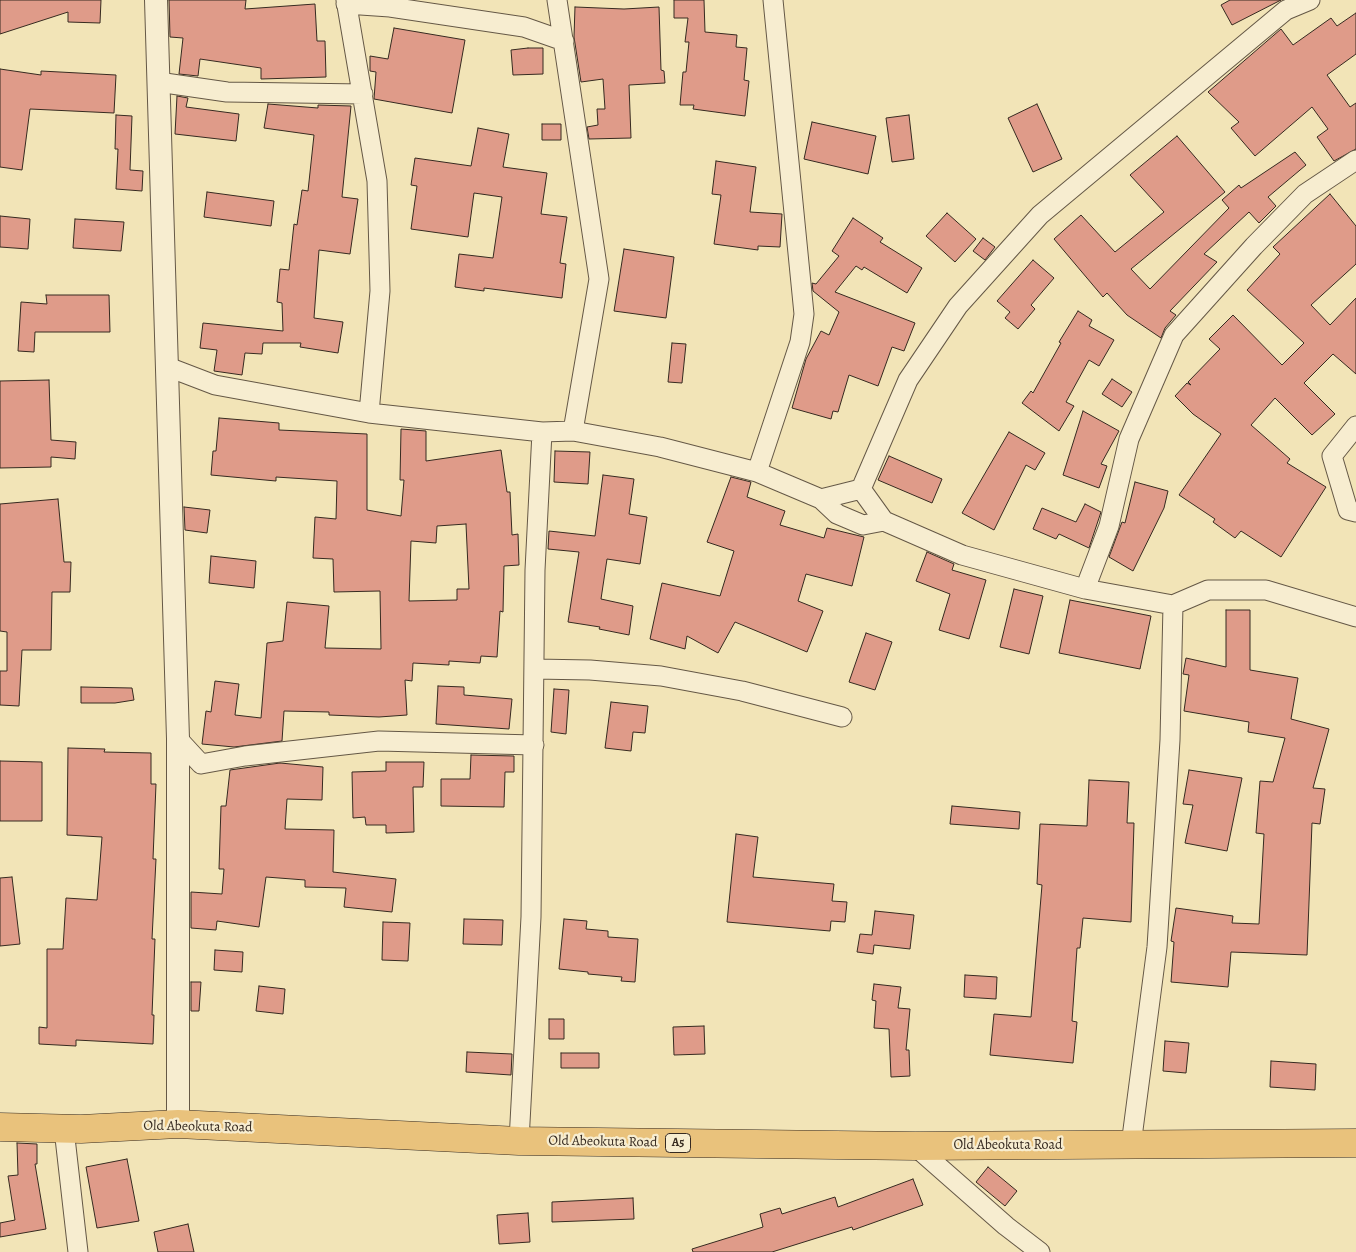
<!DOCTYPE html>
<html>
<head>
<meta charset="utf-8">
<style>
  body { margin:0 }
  canvas { display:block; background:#f2e4b7 }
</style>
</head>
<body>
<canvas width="1356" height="1252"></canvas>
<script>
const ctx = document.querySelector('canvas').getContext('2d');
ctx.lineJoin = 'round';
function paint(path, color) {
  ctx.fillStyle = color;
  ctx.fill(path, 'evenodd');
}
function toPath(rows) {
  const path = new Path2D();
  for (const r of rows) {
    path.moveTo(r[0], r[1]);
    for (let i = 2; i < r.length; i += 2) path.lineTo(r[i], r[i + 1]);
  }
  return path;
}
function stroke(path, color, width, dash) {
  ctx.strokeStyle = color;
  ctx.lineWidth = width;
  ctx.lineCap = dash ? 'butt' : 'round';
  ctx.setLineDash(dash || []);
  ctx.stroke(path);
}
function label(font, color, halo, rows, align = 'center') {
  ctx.font = font + ' Alegreya,serif';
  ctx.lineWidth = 4.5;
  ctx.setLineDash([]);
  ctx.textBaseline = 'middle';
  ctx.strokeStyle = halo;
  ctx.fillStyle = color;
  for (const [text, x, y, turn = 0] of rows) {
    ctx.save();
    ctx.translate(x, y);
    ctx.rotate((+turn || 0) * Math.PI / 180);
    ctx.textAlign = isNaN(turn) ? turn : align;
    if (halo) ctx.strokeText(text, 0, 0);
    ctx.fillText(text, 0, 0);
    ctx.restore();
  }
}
const building = toPath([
  [0,0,101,0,100,23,68,22,68,12,0,34,0,0],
  [169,0,246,0,245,9,315,4,317,41,325,41,326,77,261,79,261,68,200,59,198,76,179,74,183,38,170,37,169,0],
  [674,0,704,0,705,32,737,35,736,47,747,48,744,80,749,81,745,116,693,109,694,105,680,105,683,72,686,72,689,42,685,42,688,18,674,18,674,0],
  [1230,0,1281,0,1232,25,1221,5,1230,0],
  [575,7,624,9,659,7,661,70,664,71,665,83,629,85,631,138,589,139,587,127,598,125,597,109,605,109,603,79,581,82,574,37,575,7],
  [1356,13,1356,54,1327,75,1350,107,1356,103,1356,149,1334,161,1317,137,1328,129,1312,107,1255,156,1231,128,1239,122,1208,92,1281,29,1293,45,1331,18,1337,26,1356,13],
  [394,28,465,40,452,113,374,99,376,72,370,71,370,56,388,59,394,28],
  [528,48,543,48,543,74,513,75,511,50,528,48],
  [0,69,41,75,41,71,116,75,114,113,30,109,22,170,0,167,0,69],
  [177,96,188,98,186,107,239,114,236,141,175,134,177,96],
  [268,104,318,108,318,105,351,106,342,197,358,199,350,254,319,250,314,318,343,322,338,353,300,347,301,343,263,343,262,354,245,353,242,375,214,371,217,350,200,348,203,323,283,331,282,303,277,302,280,269,289,270,294,224,297,225,302,190,308,191,314,135,264,128,268,104],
  [1037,104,1062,159,1033,172,1008,118,1037,104],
  [116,115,132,116,130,170,143,171,142,191,116,189,118,149,115,149,116,115],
  [909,115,914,159,892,162,886,118,909,115],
  [812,122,876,136,868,174,804,159,812,122],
  [542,124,561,124,561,140,542,140,542,124],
  [478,128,509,134,503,167,547,173,541,214,567,217,560,263,566,264,562,298,484,288,484,291,455,287,459,254,493,258,502,197,474,193,468,237,411,229,417,186,411,185,415,158,471,166,478,128],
  [1177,136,1225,192,1131,269,1150,289,1229,208,1222,200,1239,185,1241,188,1295,152,1306,165,1268,197,1276,206,1259,223,1249,212,1204,254,1217,262,1170,311,1176,315,1165,328,1161,338,1127,315,1107,293,1103,297,1054,239,1081,215,1115,252,1164,212,1130,175,1177,136],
  [716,161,756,167,750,212,782,214,780,247,758,246,758,250,714,244,721,195,712,194,716,161],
  [207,192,274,201,271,226,204,217,207,192],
  [1330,194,1356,226,1356,264,1311,305,1330,325,1356,298,1356,374,1333,354,1304,383,1335,414,1312,435,1275,398,1251,425,1290,459,1287,463,1326,487,1281,557,1241,531,1235,538,1213,522,1215,519,1179,495,1221,434,1193,414,1175,396,1187,383,1191,385,1188,382,1220,349,1209,339,1233,315,1282,365,1304,343,1247,290,1280,254,1273,247,1330,194],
  [947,213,976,239,955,262,926,236,947,213],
  [0,216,30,219,28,249,0,247,0,216],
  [853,218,883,238,880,242,922,268,907,293,864,267,862,270,856,266,835,292,915,323,904,351,892,347,878,386,849,375,838,412,833,411,831,419,792,408,806,359,821,331,829,335,839,312,813,291,812,283,816,284,839,256,832,251,853,218],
  [75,219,124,222,121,251,73,248,75,219],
  [983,238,995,247,985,260,973,251,983,238],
  [624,249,674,257,666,318,614,311,624,249],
  [1033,260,1054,278,1031,305,1035,309,1018,329,1005,318,1010,312,997,301,1033,260],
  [46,295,109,295,110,332,35,332,34,352,18,351,21,302,47,304,46,295],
  [1078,311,1092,320,1089,326,1114,340,1099,366,1089,360,1066,402,1074,406,1059,431,1022,403,1031,391,1033,393,1061,343,1059,342,1078,311],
  [672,343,686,344,682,383,668,382,672,343],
  [1112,379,1132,392,1122,407,1102,394,1112,379],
  [49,380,51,440,76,442,75,459,51,457,51,467,0,468,0,381,49,380],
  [1083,411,1119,431,1101,464,1107,466,1099,488,1063,475,1083,411],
  [219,418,279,423,279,430,367,434,367,510,401,516,404,480,400,480,401,429,426,431,426,461,501,450,507,492,510,492,512,535,518,534,519,565,504,566,503,612,500,611,497,657,481,656,480,663,449,661,449,665,413,663,412,681,405,680,407,715,379,717,329,715,329,712,284,711,282,741,234,747,202,744,206,711,211,712,215,681,239,684,235,715,261,718,267,643,283,641,287,602,329,606,325,648,381,649,380,591,334,592,333,559,313,558,315,517,336,519,337,481,276,477,276,481,211,475,213,451,216,451,219,418],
  [466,524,469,589,457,589,457,600,409,601,411,541,436,543,437,526,466,524],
  [1009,432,1045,453,1035,470,1026,465,994,530,962,513,1009,432],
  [555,451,590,452,588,484,554,482,555,451],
  [889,456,942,479,932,503,878,480,889,456],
  [603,475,634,479,629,514,647,517,640,564,607,559,601,599,633,606,629,635,599,629,600,627,568,622,579,552,548,549,549,531,595,536,603,475],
  [731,477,751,482,747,497,785,511,780,525,824,538,827,528,864,537,852,586,806,574,798,601,823,611,807,652,735,622,718,653,687,636,685,649,650,639,662,583,720,596,734,551,707,542,731,477],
  [1135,482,1168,491,1164,508,1133,571,1109,557,1122,522,1125,523,1135,482],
  [58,499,64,562,71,562,70,592,52,592,51,650,22,650,19,706,0,705,0,671,7,671,7,632,0,631,0,504,58,499],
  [1085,504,1101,512,1089,548,1059,534,1056,539,1033,529,1042,508,1076,522,1085,504],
  [184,507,210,510,207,533,185,530,184,507],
  [927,552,954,564,952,570,986,580,969,639,939,630,950,594,916,581,927,552],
  [211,556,256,561,254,588,209,583,211,556],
  [1014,589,1043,596,1029,654,1000,647,1014,589],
  [1070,600,1151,616,1140,669,1059,653,1070,600],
  [1226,610,1250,610,1250,670,1298,678,1291,719,1329,729,1313,788,1325,789,1320,824,1312,823,1307,955,1231,952,1228,987,1171,982,1174,942,1171,941,1176,908,1233,916,1232,923,1259,924,1264,834,1256,833,1260,781,1273,782,1285,738,1248,732,1249,722,1184,711,1189,675,1183,674,1186,658,1226,667,1226,610],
  [866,633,892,642,875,690,849,682,866,633],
  [438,686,464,687,464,695,512,699,509,729,436,724,438,686],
  [81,687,132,688,134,700,115,703,81,703,81,687],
  [554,689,569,690,566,734,551,732,554,689],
  [611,702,648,706,645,733,633,732,631,751,605,748,611,702],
  [68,748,105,749,104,752,151,753,151,784,156,784,153,859,156,859,152,939,155,939,152,1015,154,1015,153,1044,76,1040,76,1046,39,1044,39,1027,47,1028,47,949,63,949,66,898,97,900,102,837,67,835,68,748],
  [471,755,514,756,514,772,505,772,504,807,441,806,441,779,470,779,471,755],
  [0,761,42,762,42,821,0,821,0,761],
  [386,762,424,762,423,787,413,787,414,832,386,833,386,825,366,825,365,817,353,818,352,772,386,771,386,762],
  [280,763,323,767,322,800,287,799,285,829,334,830,333,872,396,879,392,912,344,907,346,888,305,887,305,880,266,877,259,927,217,921,216,930,191,928,191,892,222,894,224,869,219,869,221,806,226,806,230,770,280,763],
  [1189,770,1242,778,1227,851,1185,843,1193,805,1183,804,1189,770],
  [1089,780,1129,782,1127,823,1134,823,1131,922,1083,918,1080,948,1077,948,1072,1021,1077,1022,1073,1063,990,1055,994,1014,1031,1017,1042,885,1037,884,1040,824,1087,826,1089,780],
  [952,806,1020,812,1019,829,950,824,952,806],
  [736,834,758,837,753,877,834,884,832,901,847,902,845,922,831,921,830,931,727,922,736,834],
  [12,877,20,944,0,946,0,878,12,877],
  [875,911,914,915,910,949,874,945,873,954,857,952,860,934,872,935,875,911],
  [464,919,503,920,502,945,463,944,464,919],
  [564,919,587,921,586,929,608,931,608,937,638,939,635,982,621,981,622,977,588,974,588,972,559,969,564,919],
  [383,922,410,923,408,961,382,960,383,922],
  [215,950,243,952,242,972,214,970,215,950],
  [965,975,997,977,996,999,964,997,965,975],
  [191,982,201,982,199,1011,191,1011,191,982],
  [874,984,901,987,898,1008,910,1009,906,1050,909,1050,910,1076,891,1077,889,1029,874,1028,876,1001,872,1000,874,984],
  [259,986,285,989,283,1014,256,1011,259,986],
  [549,1019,564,1019,564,1039,549,1039,549,1019],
  [704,1026,705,1054,674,1055,673,1027,704,1026],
  [1165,1041,1189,1043,1186,1073,1163,1071,1165,1041],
  [467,1052,512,1054,511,1075,466,1072,467,1052],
  [561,1053,599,1053,599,1068,561,1068,561,1053],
  [1271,1061,1316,1064,1315,1090,1270,1087,1271,1061],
  [17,1143,37,1144,37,1164,35,1164,46,1229,0,1237,0,1223,15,1220,8,1176,18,1175,17,1143],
  [127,1159,139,1221,97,1228,86,1167,127,1159],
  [988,1167,1017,1191,1005,1206,976,1182,988,1167],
  [913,1179,923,1205,853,1230,852,1227,772,1252,693,1252,692,1249,763,1227,760,1214,780,1208,782,1214,835,1197,838,1207,913,1179],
  [633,1198,634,1219,552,1222,552,1202,633,1198],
  [528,1213,530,1242,499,1244,497,1215,528,1213],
  [188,1224,194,1252,158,1252,154,1232,188,1224]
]);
paint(building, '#df9b89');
stroke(building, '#362a20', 1);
const minor = toPath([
  [346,0,377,181,380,291,369,413],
  [557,0,599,279,573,431],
  [346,4,390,7,524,27,564,41],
  [158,82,227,92,363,94],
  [168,367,215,385,369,413,542,432,573,431,660,447,757,472,821,499,837,514,863,525,884,521,962,555,1085,589,1173,605,1208,590,1266,590,1356,617],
  [1356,426,1332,456,1348,510,1356,512],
  [757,472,800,342,804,314,773,0],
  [861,489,908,380,958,306,1040,215,1286,10,1310,0],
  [821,499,861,489,884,521],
  [1085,589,1109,526,1129,439,1174,335,1254,246,1305,194,1356,160],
  [535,669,590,670,661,676,742,691,842,717],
  [178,739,201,764,245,756,379,741,534,745],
  [64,1129,78,1252],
  [519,1141,531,917,535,570,542,432],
  [1131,1145,1157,947,1170,740,1173,605],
  [915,1146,1006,1226,1040,1252]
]);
const tertiary = toPath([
  [156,0,178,739,178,1124]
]);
const trunk = toPath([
  [0,1127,81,1129,178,1124,519,1141,915,1146,1356,1143]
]);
stroke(minor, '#655846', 21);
stroke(tertiary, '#655846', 24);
stroke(trunk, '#362a20', 29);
stroke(minor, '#f7edd0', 19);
stroke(tertiary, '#f7edd0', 22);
stroke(trunk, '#e9c27c', 28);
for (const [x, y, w] of [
  [678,1143,25]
]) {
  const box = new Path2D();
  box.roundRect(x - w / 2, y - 9.5, w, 19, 4);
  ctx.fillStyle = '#f7edd0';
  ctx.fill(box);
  stroke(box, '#362a20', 1);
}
label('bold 12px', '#362a20', null, [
  ["A5",678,1143]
]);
label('14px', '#362a20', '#f7edd0', [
  ["Old Abeokuta Road",198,1127,1],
  ["Old Abeokuta Road",603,1142,1],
  ["Old Abeokuta Road",1008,1146]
]);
</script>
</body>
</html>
